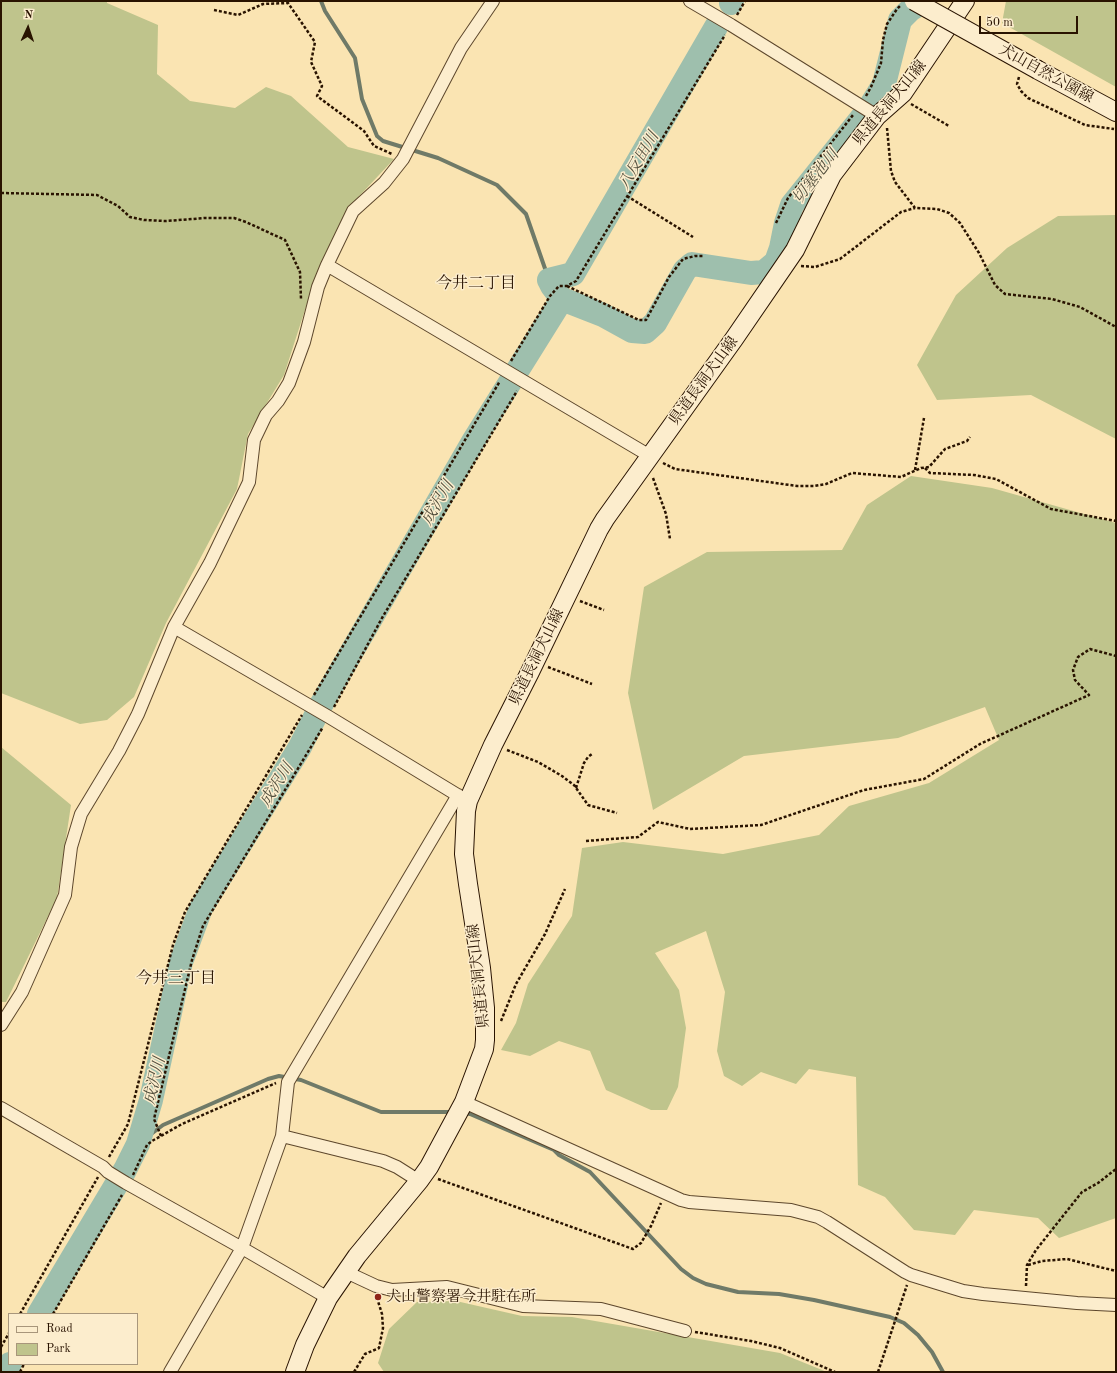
<!DOCTYPE html>
<html>
<head>
<meta charset="utf-8">
<style>
  body { margin:0 }
  #map { position:relative; width:1117px; height:1373px; overflow:hidden; background:#fae4b2; font-family:"Old Standard TT",serif }
  canvas { display:block }
  .frame { position:absolute; inset:0; border:2px solid #291300; pointer-events:none }
  .legend { position:absolute; left:8px; top:1313px; width:130px; height:52px; box-sizing:border-box; background:#fcedcd; border:1px solid #a8967b; margin:0; padding:5px 7px; list-style:none; font-size:12px; color:#291300 }
  .legend li { display:flex; align-items:center; gap:8px; height:20px }
  .legend b { width:20px; border:1px solid #a8967b }
  .north { position:absolute; left:8px; top:8px; width:40px; height:40px; -webkit-text-stroke:3px #fcedcd; paint-order:stroke; rotate:3deg; font-size:11px; font-weight:700; line-height:16px; text-align:center; color:#291300 }
  .north::after { content:''; display:block; margin:auto; width:14px; height:18px; background:#291300; clip-path:polygon(50% 0,100% 100%,50% 72%,0 100%) }
  .scale { position:absolute; left:979px; top:16px; width:99px; height:18px; box-sizing:border-box; border:2px solid #291300; border-top:0; padding-left:5px; font-size:12px; line-height:14px; white-space:nowrap; color:#291300; -webkit-text-stroke:3px #fcedcd; paint-order:stroke }
</style>
</head>
<body>
<div id="map">
<canvas width="1117" height="1373"></canvas>
<div class="frame"></div>
<ul class="legend">
<li><b style="height:5px;background:#fcedcd"></b>Road</li>
<li><b style="height:11px;background:#bfc48c"></b>Park</li>
</ul>
<div class="north">N</div>
<div class="scale">50 m</div>
</div>
<script>
const ctx = document.querySelector('canvas').getContext('2d');
ctx.lineJoin = 'round';
function paint(path, color) {
  ctx.fillStyle = color;
  ctx.fill(path, 'evenodd');
}
function toPath(rows) {
  const path = new Path2D();
  for (const r of rows) {
    path.moveTo(r[0], r[1]);
    for (let i = 2; i < r.length; i += 2) path.lineTo(r[i], r[i + 1]);
  }
  return path;
}
function stroke(path, color, width, dash) {
  ctx.strokeStyle = color;
  ctx.lineWidth = width;
  ctx.lineCap = dash ? 'butt' : 'round';
  ctx.setLineDash(dash || []);
  ctx.stroke(path);
}
function label(font, color, halo, rows, align = 'center') {
  ctx.font = font + ' "Old Standard TT","Noto Serif JP",serif';
  ctx.lineWidth = 3;
  ctx.setLineDash([]);
  ctx.textBaseline = 'middle';
  ctx.strokeStyle = halo;
  ctx.fillStyle = color;
  for (const [text, x, y, turn = 0] of rows) {
    ctx.save();
    ctx.translate(x, y);
    ctx.rotate((+turn || 0) * Math.PI / 180);
    ctx.textAlign = isNaN(turn) ? turn : align;
    if (halo) ctx.strokeText(text, 0, 0);
    ctx.fillText(text, 0, 0);
    ctx.restore();
  }
}
paint(toPath([
  [1,1,107,1,107,3,158,25,157,74,190,101,235,108,266,87,291,96,348,147,394,159,349,207,313,285,284,375,248,434,237,489,166,623,134,697,107,720,80,724,1,693],
  [1006,1,1116,1,1116,87,1002,23],
  [1116,215,1116,439,1031,395,937,400,917,365,956,295,1007,248,1058,216],
  [911,476,992,488,1116,523,1116,1218,1059,1238,1038,1218,974,1210,955,1235,914,1230,885,1197,858,1185,856,1077,809,1069,796,1084,761,1072,742,1086,724,1076,717,1051,725,992,706,931,655,953,679,990,686,1028,678,1087,667,1110,651,1110,606,1090,590,1051,559,1041,530,1056,501,1050,516,1023,528,984,572,916,582,848,623,842,723,854,819,835,849,806,929,783,999,740,985,707,898,738,744,756,653,810,628,693,644,587,707,552,842,550,867,505],
  [1,747,71,805,57,898,6,1002,1,1002],
  [456,1301,522,1316,572,1317,780,1353,827,1372,384,1372,378,1363,389,1329,417,1302]
]), '#bfc48c');
stroke(toPath([
  [321,1,325,11,355,58,362,99,377,136,383,141,438,158,497,185,526,214,549,280],
  [464,1113,470,1114,554,1150,559,1155,590,1172,681,1269,693,1278,706,1284,738,1292,779,1294,814,1300,890,1317,904,1323,918,1335,932,1352,943,1372],
  [138,1144,163,1125,268,1079,279,1076,301,1080,381,1112,453,1112]
]), '#6f7a68', 4);
stroke(toPath([
  [731,3,732,1],
  [549,280,573,274,716,27],
  [552,286,562,299,603,315,632,331,645,332,655,323,685,270,692,264,751,273,764,272,776,262,781,248,786,223,792,205,868,110,884,84,900,20,910,10,924,1],
  [39,1314,125,1170,138,1144,151,1100,181,962,201,908,300,747,321,705,474,440,562,299,552,286,549,280],
  [5,1372,10,1364]
]), '#9ebfad', 24);
const street = toPath([
  [690,1,731,25,877,116],
  [327,265,650,456],
  [174,627,329,717,464,799],
  [1,1025,22,992,65,895,71,847,81,814,119,751,138,714,174,627,210,563,249,482,254,440,266,415,278,401,289,383,304,342,318,287,327,265,353,211,384,183,403,159,461,48,493,1],
  [464,1102,681,1200,689,1202,791,1210,818,1217,827,1222,905,1272,911,1275,963,1291,983,1294,1077,1303,1116,1305],
  [1,1108,103,1167,108,1172,126,1183,242,1248,328,1298],
  [282,1136,383,1161,397,1167,419,1181],
  [346,1272,376,1286,392,1290,447,1287,523,1306,601,1309,685,1331],
  [170,1372,242,1248,282,1136,288,1082,458,795]
]);
const secondary = toPath([
  [1038,70,1116,112],
  [295,1372,305,1345,328,1298,357,1256,419,1181,429,1167,464,1102,484,1049,485,1040,485,1008,481,968,468,884,464,854,466,811,468,801,493,745,530,672,599,529,605,519,734,339,795,250,832,175,877,116,903,93,965,1]
]);
stroke(street, '#5d472c', 14);
stroke(secondary, '#291300', 20);
stroke(toPath([
  [214,10,238,15,263,4,288,3,315,42,311,62,322,86,317,96,364,131,374,146,392,154],
  [737,15,745,1],
  [1019,77,1017,84,1021,91,1028,98,1085,125,1114,129],
  [866,96,871,87,881,63,883,40,887,24,897,9,900,6],
  [911,104,949,126],
  [887,128,891,171,895,182,915,208,937,209,949,213,960,223,979,253,995,285,1005,294,1052,299,1080,307,1116,327],
  [1,193,97,195,118,206,130,217,144,220,166,221,205,218,234,218,246,222,285,240,300,272,301,299],
  [627,196,693,237],
  [776,223,788,198,853,115],
  [801,266,815,267,840,259,901,212,915,208],
  [567,286,639,320,646,320,669,277,683,259,695,256,704,256],
  [511,361,550,296,559,286,567,286,576,281,725,35],
  [663,463,675,469,797,486,814,486,826,484,852,473,901,477,921,468,929,467,945,449,967,441,970,437],
  [925,468,930,473,974,475,996,479,1051,509,1116,521],
  [915,470,924,418],
  [653,478,666,514,670,539],
  [580,601,604,610],
  [548,667,592,684],
  [314,695,500,381],
  [334,707,382,618,517,391],
  [507,750,538,762,562,776,574,785,588,805,617,813],
  [576,788,584,763,588,757,592,754],
  [586,841,638,837,658,822,690,829,761,825,864,790,924,779,980,744,1089,695,1075,680,1073,670,1078,657,1090,649,1116,656],
  [501,1021,516,984,545,934,565,889],
  [161,1136,154,1119,192,960,203,926,323,727],
  [109,1157,128,1124,173,945,185,912,302,715],
  [133,1175,147,1145,152,1141,182,1124,276,1083],
  [438,1179,633,1249,641,1243,651,1226,661,1203],
  [1028,1265,1042,1261,1067,1259,1116,1271],
  [1026,1286,1027,1265,1036,1250,1082,1192,1098,1183,1116,1169],
  [20,1314,98,1177],
  [53,1314,122,1195],
  [695,1332,751,1341,780,1348,835,1372],
  [1,1347,9,1333],
  [20,1372,24,1364],
  [354,1372,365,1354,379,1348,383,1328,382,1314,377,1298],
  [878,1372,907,1285]
]), '#291300', 2.5, [3, 2]);
stroke(street, '#fcedcd', 12);
stroke(secondary, '#fcedcd', 18);
const secondaryBridge = toPath([
  [914,1,1038,70]
]);
stroke(secondaryBridge, '#291300', 20, []);
stroke(secondaryBridge, '#fcedcd', 18);
for (const [x, y, r, color] of [
  [378,1297,4,"#8f2418"]
]) {
  const dot = new Path2D();
  dot.arc(x, y, r, 0, 2 * Math.PI);
  ctx.fillStyle = color;
  ctx.fill(dot);
  stroke(dot, '#fcedcd', 1.5);
}
label('15px', '#291300', '#fcedcd', [
  ["犬山自然公園線",1046,74,29],
  ["県道長洞犬山線",890,103,-50],
  ["県道長洞犬山線",704,381,-54],
  ["県道長洞犬山線",537,657,-64],
  ["県道長洞犬山線",479,976,-96]
]);
label('15px', '#291300', '#fcedcd', [
  ["犬山警察署今井駐在所",386,1297]
], 'left');
label('italic 16px', '#524f3d', '#fcedcd', [
  ["八反田川",639,161,-60],
  ["切塞池川",816,177,-52],
  ["成沢川",438,503,-60],
  ["成沢川",277,785,-58],
  ["成沢川",155,1081,-77]
]);
label('16px', '#291300', '#fcedcd', [
  ["今井二丁目",476,284],
  ["今井三丁目",176,979]
]);
</script>
</body>
</html>
